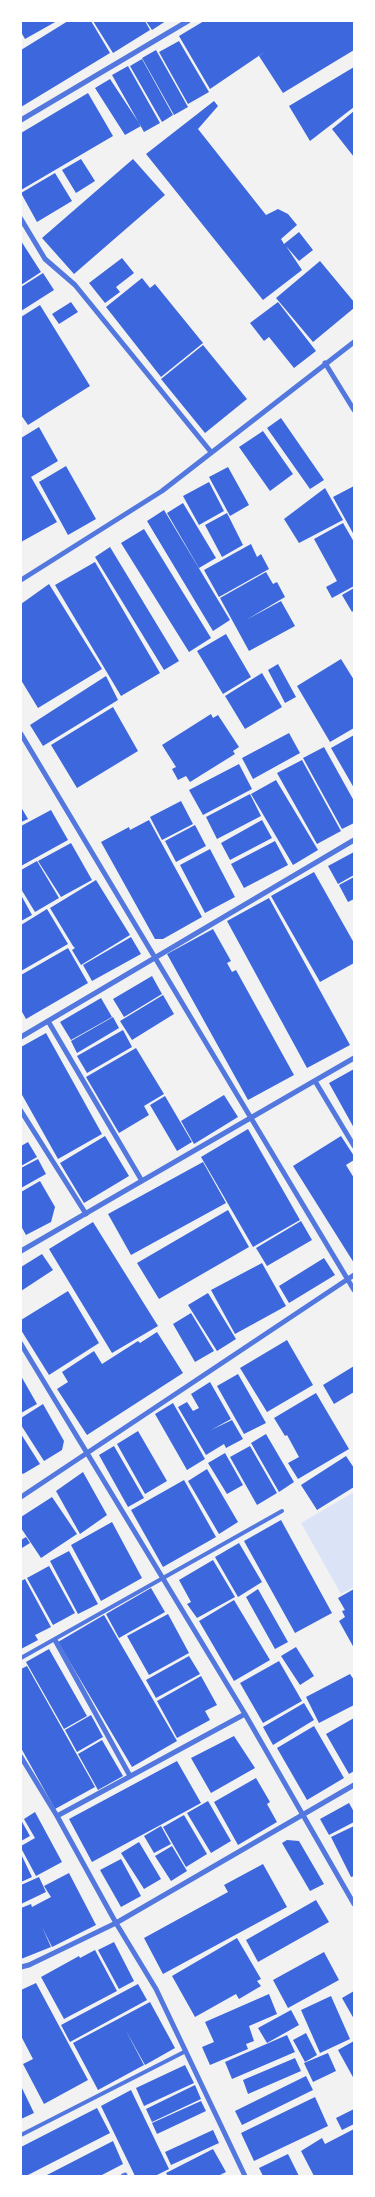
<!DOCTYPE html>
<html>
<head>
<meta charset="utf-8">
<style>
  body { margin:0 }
  #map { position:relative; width:375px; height:2197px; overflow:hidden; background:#f2f2f2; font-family:Quicksand,sans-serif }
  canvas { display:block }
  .frame { position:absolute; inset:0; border:22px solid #fff; pointer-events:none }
</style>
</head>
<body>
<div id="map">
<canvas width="375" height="2197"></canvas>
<div class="frame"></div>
</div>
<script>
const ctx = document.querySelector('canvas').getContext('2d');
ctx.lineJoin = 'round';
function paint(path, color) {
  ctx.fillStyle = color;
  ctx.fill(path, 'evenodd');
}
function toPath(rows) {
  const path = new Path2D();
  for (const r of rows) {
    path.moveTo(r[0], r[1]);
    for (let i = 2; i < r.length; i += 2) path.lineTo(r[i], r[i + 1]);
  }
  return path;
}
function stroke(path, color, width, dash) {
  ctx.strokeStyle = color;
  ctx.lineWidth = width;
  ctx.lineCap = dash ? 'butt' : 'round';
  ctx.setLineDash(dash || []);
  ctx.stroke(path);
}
paint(toPath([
  [354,1492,354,1587,341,1594,301,1523]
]), '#dbe4f7');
paint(toPath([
  [21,21,57,21,25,39,21,32],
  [68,21,91,21,110,53,21,107,21,50],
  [93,21,145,21,150,30,113,53],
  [146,21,166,21,152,30],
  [204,21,354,21,354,50,283,93,259,56,266,51,210,89,179,36],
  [179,41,209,92,188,104,159,52],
  [156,50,188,107,174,115,142,58],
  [142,59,173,115,162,122,130,66],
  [128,66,160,123,144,132,112,75],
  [354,67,354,107,310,141,289,106],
  [110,79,141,126,125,135,95,88],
  [88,93,113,136,21,190,21,133],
  [214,101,218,106,198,129,266,215,278,209,288,214,297,225,281,239,284,244,299,232,313,250,299,261,286,246,302,270,263,300,146,154],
  [354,111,354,157,332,129],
  [81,159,95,181,76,193,62,170],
  [133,159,165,195,74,274,42,238],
  [55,173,72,201,37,222,21,193],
  [21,241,41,272,21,285],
  [122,258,134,273,116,287,120,292,105,303,89,283],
  [320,261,354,302,354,308,313,342,276,298],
  [43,273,54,290,21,311,21,287],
  [142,278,150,288,155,284,203,343,161,377,106,307],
  [71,302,78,312,59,324,52,314],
  [278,302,316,351,294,368,269,337,264,341,250,323],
  [40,305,90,386,28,425,21,415,21,317],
  [203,345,247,399,205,433,161,379],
  [281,418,324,480,310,489,267,428],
  [39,427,58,461,31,477,57,522,21,542,21,438],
  [263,431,293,474,270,491,239,447],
  [66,466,96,519,68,535,39,482],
  [228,467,249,505,230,516,209,477],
  [209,482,224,511,199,525,183,496],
  [354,486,354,535,333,497],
  [325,488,343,520,299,543,284,519],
  [183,503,216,558,199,568,167,513],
  [164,510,230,620,213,631,147,521],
  [227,513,243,545,222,557,205,525],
  [343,523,354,542,354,586,332,598,326,587,337,581,314,539],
  [144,529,211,638,189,652,121,543],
  [251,544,257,557,261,554,269,569,219,597,204,570],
  [110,547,179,661,164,670,95,557],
  [95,562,160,673,121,696,55,585],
  [266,572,273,584,277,582,285,597,246,620,281,601,295,626,249,651,220,598],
  [49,584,102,669,38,708,21,680,21,604],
  [354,588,354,610,352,612,342,595],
  [226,634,251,677,223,694,197,651],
  [341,659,354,680,354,728,330,742,297,686],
  [278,664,296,697,285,703,268,670],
  [262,673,282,707,245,729,225,696],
  [106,676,118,700,43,746,30,725],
  [113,707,138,751,77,788,51,745],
  [211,714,213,718,218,715,239,747,233,751,235,754,190,782,186,776,178,780,172,769,176,767,162,745],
  [289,733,300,753,253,779,242,758],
  [354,735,354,788,331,748],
  [324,747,354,801,354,823,342,829,303,758],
  [302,760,341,831,317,844,277,773],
  [239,764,252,789,203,815,189,790],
  [276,780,318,850,293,865,251,794],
  [250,794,261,816,217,839,206,817],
  [181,801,193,824,162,840,150,817],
  [21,807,28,819,21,822],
  [51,810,68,840,21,866,21,826],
  [149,820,202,917,163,939,155,939,101,842,129,827,130,830],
  [262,820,272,838,230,860,221,843],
  [195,825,206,846,176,862,165,841],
  [275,841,288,865,244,888,231,864],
  [71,843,92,880,61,897,38,861],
  [210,849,235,897,205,913,180,865],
  [354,852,354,875,338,884,328,866],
  [37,861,59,898,35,912,21,889,21,870],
  [314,872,354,943,354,963,320,982,271,896],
  [354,877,354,899,348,902,339,885],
  [96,880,130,935,81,965,72,950,75,948,73,946,50,908],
  [21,895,32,915,21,921],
  [269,898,350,1045,307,1068,227,921],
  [47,909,68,944,21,971,21,925],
  [213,929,231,961,227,963,232,972,236,970,294,1075,248,1100,167,954],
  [131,937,141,954,92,981,83,965],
  [68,948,88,983,26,1019,21,1010,21,975],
  [152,976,162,994,124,1017,113,999],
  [163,995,174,1014,132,1040,120,1021],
  [101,998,112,1017,71,1040,60,1022],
  [113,1017,119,1028,77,1053,71,1041],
  [123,1030,132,1047,87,1073,77,1056],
  [46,1033,102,1134,58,1159,21,1093,21,1047],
  [136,1048,164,1094,144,1106,149,1115,119,1133,86,1077],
  [354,1069,354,1128,329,1083],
  [224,1095,238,1117,194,1144,181,1121],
  [165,1096,192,1142,177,1151,150,1105],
  [248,1129,300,1220,253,1247,201,1157],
  [105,1136,129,1176,84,1203,60,1163],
  [341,1136,354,1156,354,1160,346,1165,354,1178,354,1263,293,1166],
  [28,1142,37,1157,21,1166,21,1146],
  [38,1159,46,1174,21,1188,21,1168],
  [203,1162,226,1203,131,1255,108,1214],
  [40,1181,55,1207,51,1222,26,1235,21,1226,21,1192],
  [228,1210,249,1247,159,1299,137,1263],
  [301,1221,312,1240,267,1266,256,1248],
  [93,1222,158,1326,112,1353,49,1249],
  [42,1254,53,1270,21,1291,21,1267],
  [324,1258,335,1275,289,1303,279,1286],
  [262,1263,286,1306,235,1334,211,1290],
  [68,1291,99,1343,49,1375,21,1330,21,1320],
  [208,1293,236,1339,217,1351,188,1305],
  [191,1313,214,1351,195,1362,173,1324],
  [157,1332,183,1373,87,1435,57,1389,68,1382,62,1372,94,1351,102,1364,138,1341,140,1343],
  [287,1340,313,1385,267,1412,240,1368],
  [354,1366,354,1392,334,1404,323,1385],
  [238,1374,266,1423,244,1434,217,1386],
  [21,1376,37,1404,21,1413],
  [210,1382,231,1419,211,1430,232,1420,243,1439,226,1448,224,1444,206,1455,178,1407,187,1402,193,1411,199,1408,191,1394],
  [316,1393,349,1449,298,1479,288,1463,299,1457,287,1435,285,1436,274,1418],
  [173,1403,205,1459,187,1470,155,1414],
  [43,1404,64,1441,62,1450,44,1461,21,1425,21,1418],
  [138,1431,167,1481,145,1494,117,1444],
  [21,1434,40,1464,23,1474,21,1472],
  [266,1434,294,1482,279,1492,251,1443],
  [114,1446,144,1498,128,1507,99,1455],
  [250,1446,277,1493,257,1505,230,1457],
  [225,1453,243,1485,227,1494,208,1463],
  [346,1456,354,1468,354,1487,317,1510,301,1485],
  [207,1469,238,1522,219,1534,188,1481],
  [83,1472,107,1515,80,1534,56,1491],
  [184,1480,216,1537,163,1567,131,1510],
  [52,1497,77,1534,41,1558,21,1528,21,1517],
  [281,1520,332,1613,295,1633,244,1541],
  [112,1522,142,1578,101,1601,71,1545],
  [26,1537,30,1543,22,1548,21,1540],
  [239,1543,262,1582,238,1597,215,1557],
  [69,1551,98,1604,78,1614,50,1561],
  [213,1560,235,1597,197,1618,187,1604,191,1602,179,1580],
  [49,1566,75,1613,53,1625,27,1578],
  [25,1579,51,1627,35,1635,38,1640,21,1649,21,1581],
  [151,1588,165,1612,119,1638,106,1614],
  [258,1589,288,1642,275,1649,246,1597],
  [354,1589,354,1648,339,1621,345,1617,342,1611,345,1610,338,1598],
  [234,1600,270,1660,234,1681,199,1621],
  [168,1614,189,1653,149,1675,127,1636],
  [104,1615,177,1741,132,1767,58,1642],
  [296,1647,314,1676,300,1685,281,1656],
  [49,1649,87,1716,64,1729,26,1662],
  [189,1656,200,1674,156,1698,146,1680],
  [279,1661,302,1701,263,1723,240,1683],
  [27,1666,95,1787,55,1809,21,1748,21,1669],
  [350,1674,354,1680,354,1705,319,1723,306,1697],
  [201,1676,217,1705,205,1711,210,1720,177,1738,157,1701],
  [304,1703,314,1720,273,1745,263,1727],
  [91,1715,103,1737,77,1752,65,1730],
  [354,1718,354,1771,349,1774,326,1734],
  [314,1726,344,1778,307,1800,277,1748],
  [234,1736,255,1768,211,1793,191,1758],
  [102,1740,123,1776,98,1790,78,1754],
  [177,1761,201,1803,92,1862,69,1819],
  [256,1778,270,1802,267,1804,277,1822,238,1845,214,1802],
  [208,1801,231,1841,211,1853,187,1813],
  [349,1803,354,1812,354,1822,329,1835,320,1819],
  [35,1812,62,1862,36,1876,21,1848,21,1846,35,1838,24,1819],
  [184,1815,207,1854,186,1867,163,1827],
  [21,1820,30,1836,21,1841],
  [161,1826,171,1844,154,1853,144,1836],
  [354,1826,354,1876,351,1877,331,1837],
  [287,1840,299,1841,324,1884,310,1891,282,1843],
  [139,1842,161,1879,144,1889,121,1853],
  [172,1846,187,1871,171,1881,155,1856],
  [21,1854,32,1877,21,1882],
  [121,1859,141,1896,121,1907,100,1870],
  [263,1864,287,1907,163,1974,144,1938,228,1892,224,1885],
  [69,1873,96,1925,52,1947,42,1927,51,1947,21,1959,21,1908,31,1904,32,1907,51,1897,44,1886],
  [39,1877,46,1892,21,1904,21,1885],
  [316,1900,329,1922,258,1962,246,1940],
  [237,1938,261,1979,257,1981,261,1986,239,1999,236,1994,195,2017,172,1976],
  [114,1942,134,1981,119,1989,98,1950],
  [95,1950,117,1991,64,2019,41,1977,79,1956,80,1958],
  [324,1952,339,1980,288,2008,273,1980],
  [36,1983,88,2080,44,2104,23,2064,33,2059,21,2036,21,1990],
  [138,1984,147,2000,70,2042,61,2025],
  [354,1991,354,2019,342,1998],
  [269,1994,277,2014,249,2026,254,2041,246,2044,248,2049,210,2065,202,2047,214,2042,205,2022],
  [331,1996,350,2039,320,2053,301,2010],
  [150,2002,175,2048,145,2065,125,2029,144,2065,98,2090,73,2043],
  [291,2010,299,2025,267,2043,258,2028],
  [306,2033,317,2055,305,2062,293,2040],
  [287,2035,295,2052,232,2079,225,2062],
  [354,2041,354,2079,338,2050],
  [328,2053,336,2071,313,2082,304,2063],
  [295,2058,301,2071,248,2094,243,2080],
  [185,2065,194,2083,144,2106,136,2088],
  [306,2076,313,2090,242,2125,235,2111],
  [195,2085,201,2099,152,2122,146,2109],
  [21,2086,34,2113,21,2119],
  [131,2090,169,2169,155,2176,135,2176,101,2106],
  [315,2097,328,2126,254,2161,241,2133],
  [201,2101,206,2111,157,2134,152,2123],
  [97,2108,110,2133,26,2176,21,2176,21,2147],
  [354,2109,354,2124,342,2130,336,2118],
  [354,2129,354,2175,314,2176,301,2151,322,2138,325,2144],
  [213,2130,219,2143,171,2165,165,2152],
  [113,2141,123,2164,100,2176,45,2176],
  [213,2149,226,2172,218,2176,168,2176,166,2173],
  [288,2154,299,2176,263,2176,259,2168]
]), '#3d67dc');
stroke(toPath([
  [21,1658,282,1511],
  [21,2135,186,2051]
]), '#5277de', 4);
stroke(toPath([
  [21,120,188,21],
  [21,219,45,259,75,285,211,452],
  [325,363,354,410],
  [21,580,162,491,354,342],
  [21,734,354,1290],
  [48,1021,142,1181],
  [21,1037,354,840],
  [315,1081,354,1146],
  [21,1111,86,1214],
  [21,1251,354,1058],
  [21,1344,245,1714,354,1904],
  [21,1497,354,1275],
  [55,1640,130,1776],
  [21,1757,57,1816,116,1923,156,1989,245,2176],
  [57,1816,245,1714],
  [21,1967,29,1965,116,1923,354,1785],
  [123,2176,125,2175]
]), '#5277de', 5);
</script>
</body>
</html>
